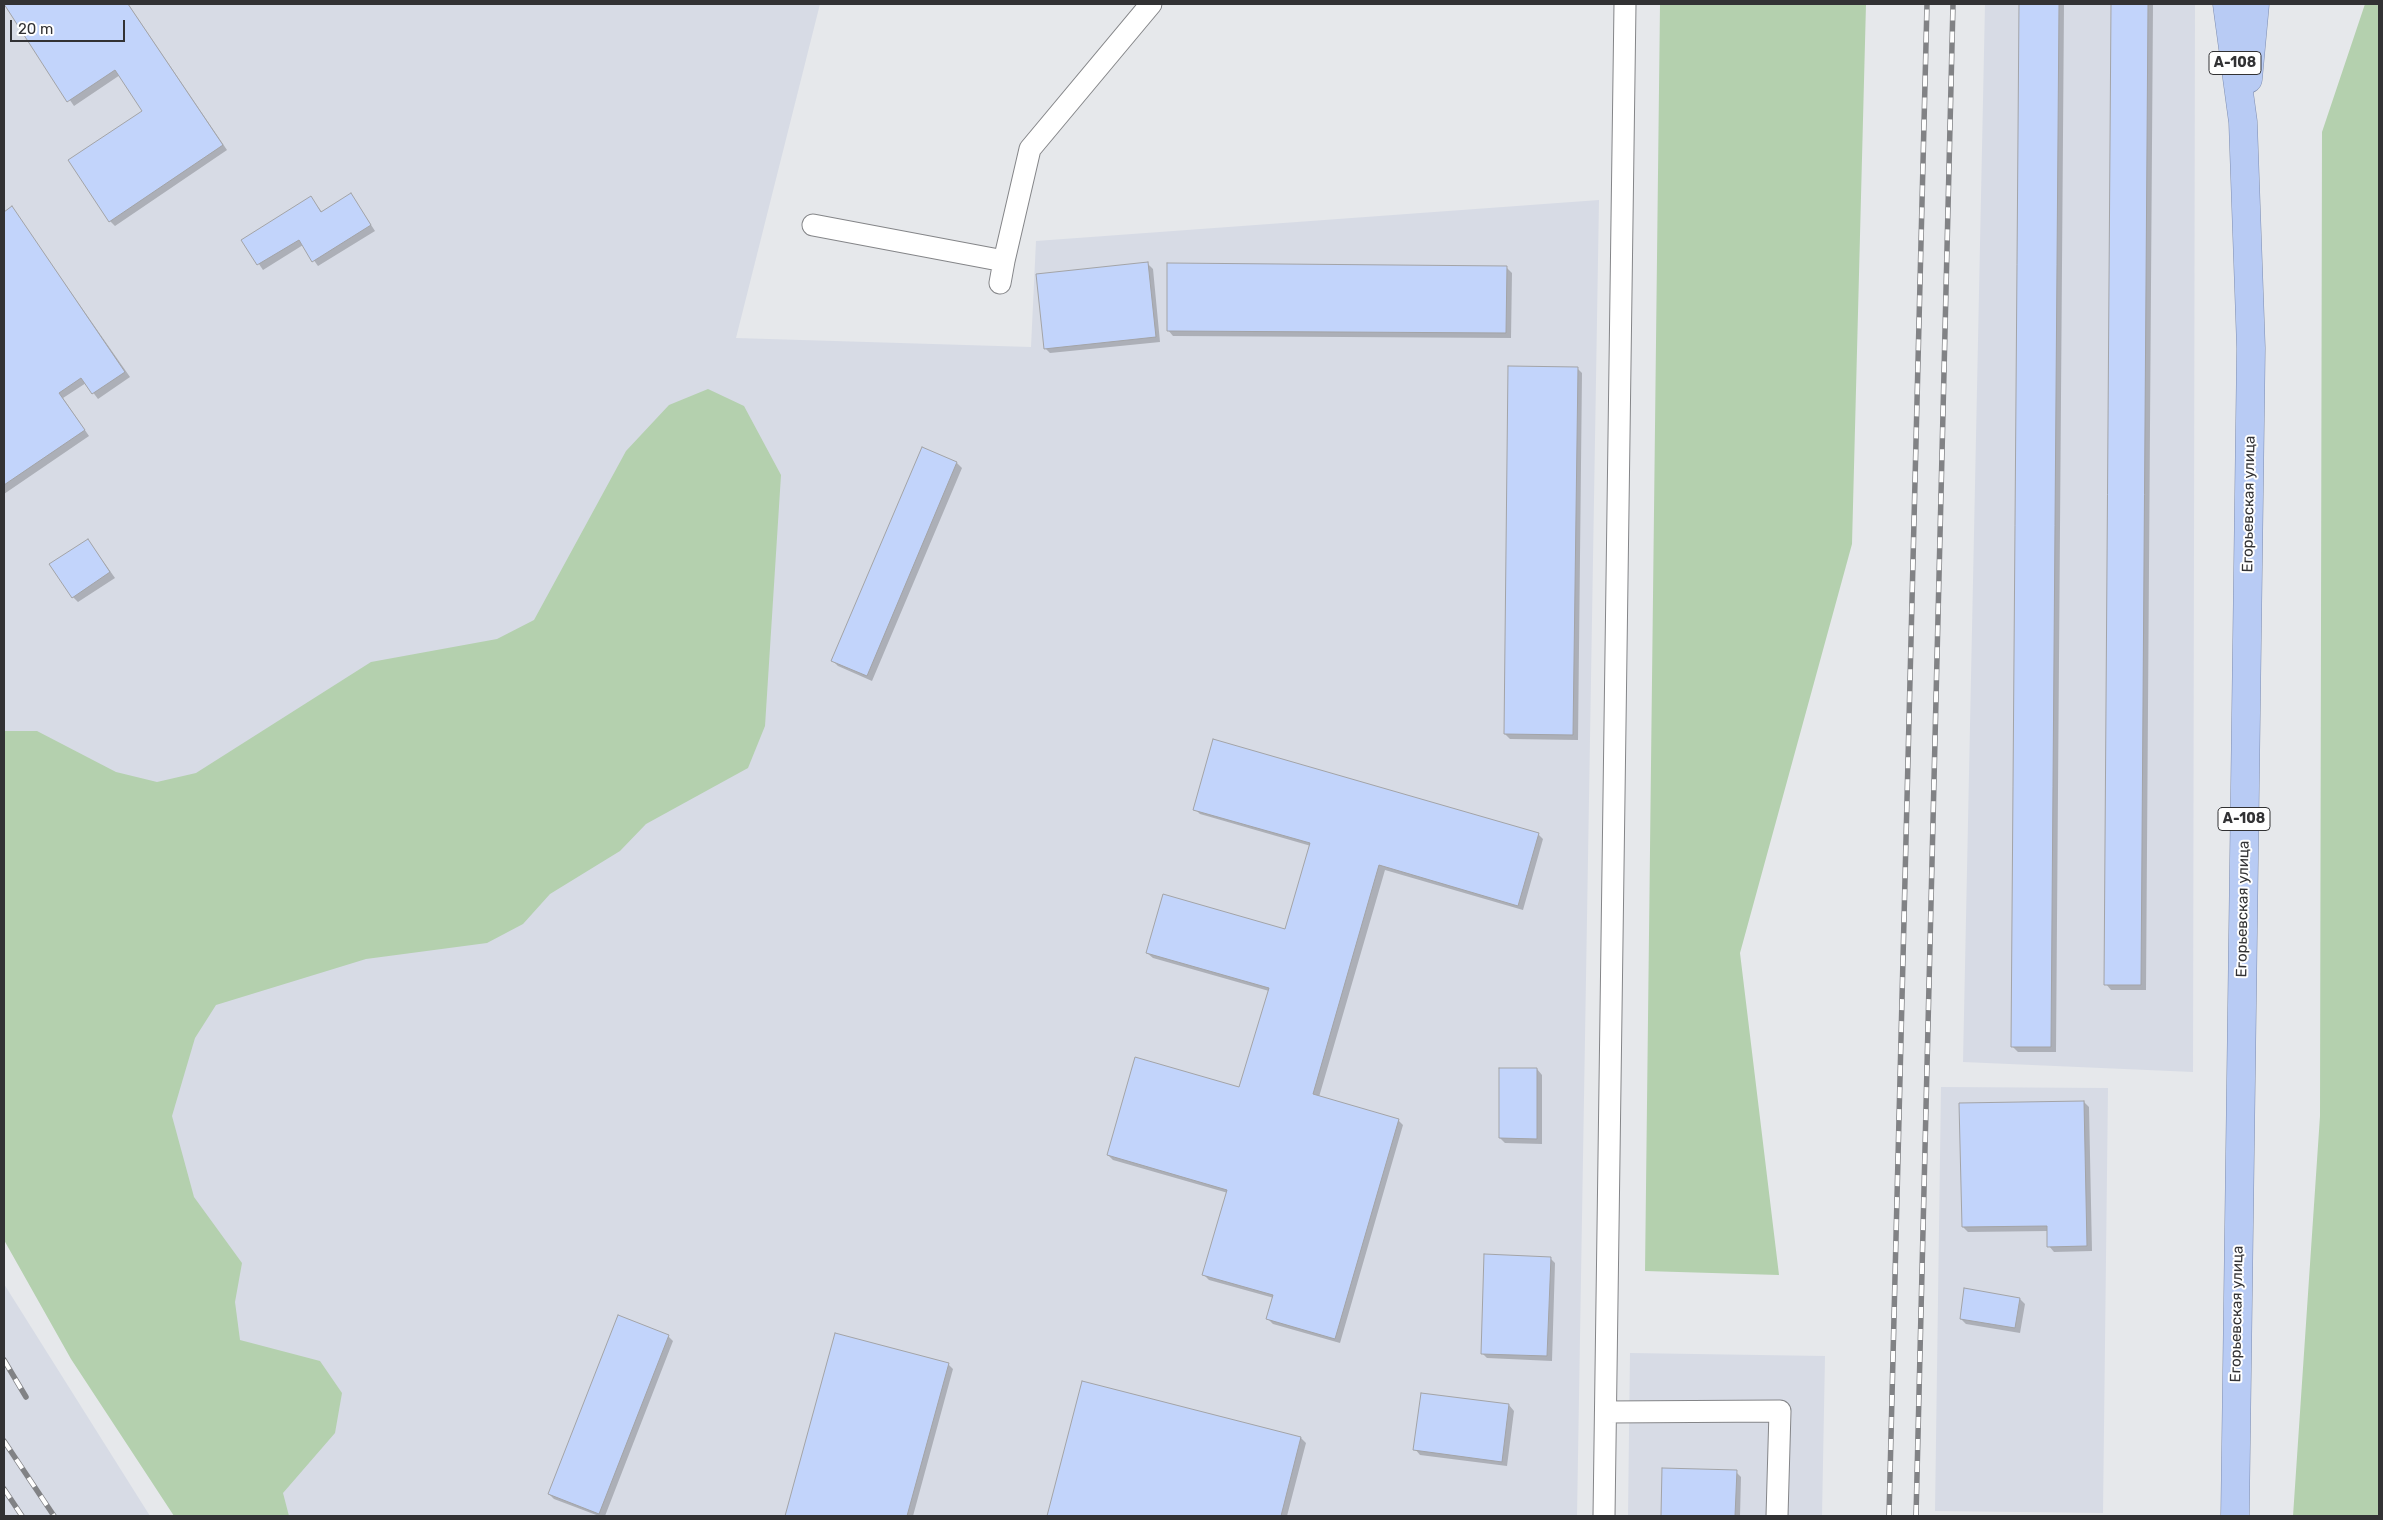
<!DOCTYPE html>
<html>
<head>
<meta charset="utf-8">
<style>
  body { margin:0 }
  #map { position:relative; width:2383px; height:1520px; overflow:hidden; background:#e6e8eb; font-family:Rubik,sans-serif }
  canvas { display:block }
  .frame { position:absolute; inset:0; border:5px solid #323234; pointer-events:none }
  .scale { position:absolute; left:10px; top:20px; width:115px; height:22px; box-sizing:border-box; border:2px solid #323234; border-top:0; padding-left:6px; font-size:15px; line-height:18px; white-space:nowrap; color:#323234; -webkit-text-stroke:4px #fff; paint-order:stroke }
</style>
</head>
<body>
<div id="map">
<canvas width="2383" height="1520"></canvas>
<div class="frame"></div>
<div class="scale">20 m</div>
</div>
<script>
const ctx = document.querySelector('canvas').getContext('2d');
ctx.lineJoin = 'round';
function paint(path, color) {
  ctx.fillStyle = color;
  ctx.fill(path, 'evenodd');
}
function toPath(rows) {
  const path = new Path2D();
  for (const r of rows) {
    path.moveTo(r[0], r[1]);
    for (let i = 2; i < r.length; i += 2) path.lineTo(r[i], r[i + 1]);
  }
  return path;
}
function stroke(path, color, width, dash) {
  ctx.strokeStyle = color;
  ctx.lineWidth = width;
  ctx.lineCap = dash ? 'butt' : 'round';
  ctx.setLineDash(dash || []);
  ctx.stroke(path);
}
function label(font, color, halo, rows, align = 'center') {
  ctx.font = font + ' Rubik,sans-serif';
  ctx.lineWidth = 4;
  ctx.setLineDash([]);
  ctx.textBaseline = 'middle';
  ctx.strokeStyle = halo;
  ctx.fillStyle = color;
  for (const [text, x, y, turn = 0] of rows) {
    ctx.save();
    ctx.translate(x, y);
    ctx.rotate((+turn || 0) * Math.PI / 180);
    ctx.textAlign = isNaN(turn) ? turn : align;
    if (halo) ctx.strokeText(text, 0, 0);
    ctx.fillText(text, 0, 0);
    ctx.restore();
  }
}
paint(toPath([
  [4,4,820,4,736,338,1031,347,1036,241,1599,200,1577,1516,185,1516,4,1194],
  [1985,4,2195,4,2193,1072,1963,1062],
  [1941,1087,2108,1088,2103,1513,1935,1511],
  [4,1284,150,1516,4,1516],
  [1630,1353,1825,1356,1822,1516,1628,1516]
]), '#d7dbe5');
paint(toPath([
  [1660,4,1866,4,1852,544,1740,953,1779,1275,1645,1271],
  [2365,4,2379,4,2379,1516,2293,1516,2320,1116,2322,132],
  [708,389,744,406,781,475,765,726,748,768,646,824,620,851,550,894,523,924,487,943,366,959,216,1005,195,1038,172,1116,194,1197,242,1263,235,1302,240,1340,320,1361,342,1393,335,1433,283,1493,289,1516,174,1516,71,1359,4,1240,4,731,37,731,116,772,157,782,196,773,371,662,497,639,534,620,626,451,669,405]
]), '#b4d0ae');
paint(toPath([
  [4,4,128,4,227,150,115,226,110,221,144,111,120,75,74,106],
  [2020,4,2064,4,2056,1052,2018,1052,2012,1046],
  [2112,4,2153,4,2146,990,2111,990,2106,984],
  [351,194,375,231,318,266,303,245,263,270,243,240,311,198,322,212],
  [12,208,130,377,98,399,86,383,63,398,89,436,4,494,4,213],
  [1148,264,1153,269,1160,342,1050,353,1045,348],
  [1507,268,1512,273,1511,338,1173,336,1168,330],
  [1577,368,1582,373,1578,740,1510,739,1505,734],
  [922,448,957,463,962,468,872,681,838,666,833,661],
  [88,540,115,578,78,602,73,597],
  [1195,809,1538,834,1543,839,1523,910,1385,870,1319,1097,1398,1120,1403,1125,1340,1343,1273,1324,1268,1319,1274,1298,1209,1280,1204,1275,1228,1193,1113,1160,1108,1155,1240,1089,1269,991,1153,958,1147,953,1286,931,1311,846,1200,814],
  [1537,1069,1542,1075,1542,1144,1505,1143,1500,1138],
  [2084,1102,2089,1107,2092,1251,2054,1252,2049,1246,2048,1231,1968,1232,1963,1227],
  [1550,1258,1555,1263,1552,1361,1487,1358,1482,1353],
  [2020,1299,2025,1304,2020,1333,1966,1324,1961,1319],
  [836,1334,948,1364,953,1369,913,1516,786,1516],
  [668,1336,673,1341,605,1516,599,1516,554,1499,549,1494],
  [1083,1382,1301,1438,1306,1443,1287,1516,1048,1516],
  [1509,1405,1514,1411,1507,1466,1420,1455,1415,1449],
  [1663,1470,1736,1472,1741,1477,1740,1516,1662,1516]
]), '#0003');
const building = toPath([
  [4,4,128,4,223,145,109,222,68,160,142,111,115,70,67,102,4,4],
  [2019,4,2059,4,2051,1047,2011,1047,2019,4],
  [2111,4,2148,4,2141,985,2104,985,2111,4],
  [351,193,371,225,312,262,299,240,257,265,241,240,311,196,321,212,351,193],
  [12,206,125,372,92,394,81,378,59,393,85,430,4,485,4,212,12,206],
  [1148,262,1156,337,1044,349,1036,274,1148,262],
  [1167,263,1507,266,1506,333,1167,331,1167,263],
  [1508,366,1578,367,1573,735,1504,734,1508,366],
  [922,447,957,462,867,676,831,661,922,447],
  [88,539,110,572,72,598,49,564,88,539],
  [1213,739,1539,833,1518,906,1379,865,1313,1094,1399,1119,1335,1339,1266,1319,1273,1295,1202,1275,1227,1190,1107,1155,1135,1057,1239,1087,1269,988,1146,953,1163,894,1285,929,1310,843,1193,810,1213,739],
  [1499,1068,1537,1068,1537,1139,1499,1138,1499,1068],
  [2084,1101,2087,1246,2047,1247,2047,1226,1962,1227,1959,1103,2084,1101],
  [1484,1254,1551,1257,1547,1356,1481,1354,1484,1254],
  [1964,1288,2020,1298,2015,1328,1960,1319,1964,1288],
  [618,1315,669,1335,599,1514,548,1494,618,1315],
  [835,1333,949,1363,907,1516,785,1516,835,1333],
  [1082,1381,1301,1437,1281,1516,1047,1516,1082,1381],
  [1421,1393,1509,1404,1502,1462,1413,1450,1421,1393],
  [1662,1468,1737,1470,1735,1516,1661,1516,1662,1468]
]);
paint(building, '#c2d4fb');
stroke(building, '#a3a4a7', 1);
const service = toPath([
  [813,225,1004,261,1030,149,1151,4],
  [1000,283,1004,261],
  [1606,1412,1780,1411,1777,1516],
  [1604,1516,1625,4]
]);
const trunk = toPath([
  [2227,4,2243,122,2251,348,2235,1516],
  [2248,79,2255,4]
]);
stroke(service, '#848588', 23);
stroke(trunk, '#7e8daf', 29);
stroke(service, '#fff', 21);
stroke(trunk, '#b8cbf4', 28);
const rail = toPath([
  [4,1360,26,1397],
  [4,1441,54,1516],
  [4,1489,22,1516],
  [1889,1516,1927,4],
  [1916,1516,1953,4]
]);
stroke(rail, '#818285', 5.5);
stroke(rail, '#fff', 4, [11]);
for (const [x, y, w] of [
  [2235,63,52],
  [2244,819,52]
]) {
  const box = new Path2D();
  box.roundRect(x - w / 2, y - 11.5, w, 23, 4);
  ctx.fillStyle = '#fff';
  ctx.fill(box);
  stroke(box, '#323234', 1);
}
label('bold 14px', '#323234', null, [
  ["А-108",2235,63],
  ["А-108",2244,819]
]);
label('15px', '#323234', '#fff', [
  ["Егорьевская улица",2249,504,-89],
  ["Егорьевская улица",2243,909,-89],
  ["Егорьевская улица",2237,1314,-89]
]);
</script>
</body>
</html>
